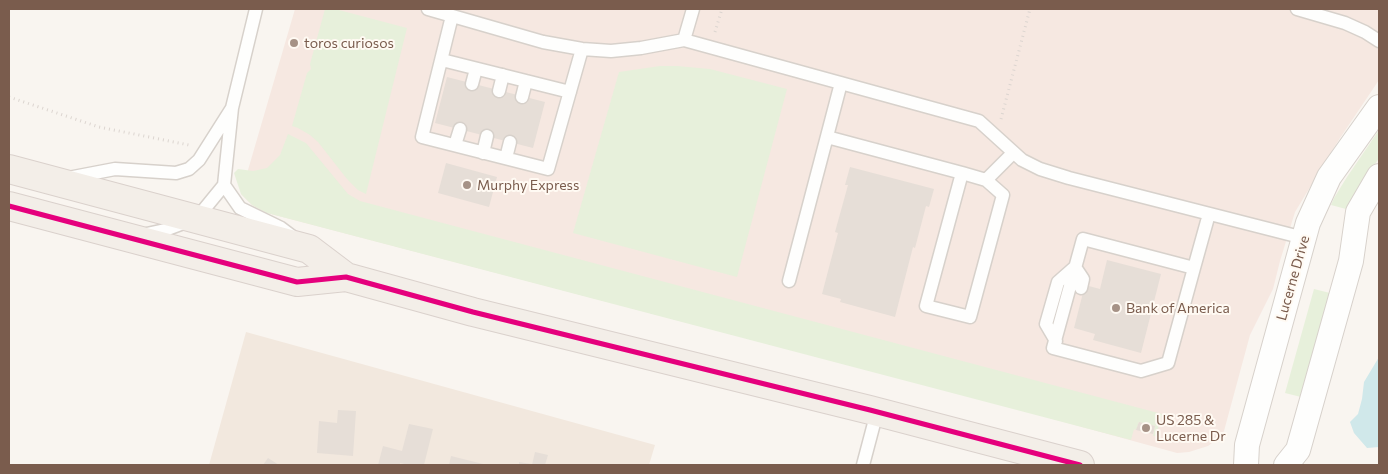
<!DOCTYPE html>
<html>
<head>
<meta charset="utf-8">
<style>
  body { margin:0 }
  #map { position:relative; width:1388px; height:474px; overflow:hidden; background:#f9f5f0; font-family:Commissioner,sans-serif }
  canvas { display:block }
  .frame { position:absolute; inset:0; border:10px solid #7a5c4d; pointer-events:none }
</style>
</head>
<body>
<div id="map">
<canvas width="1388" height="474"></canvas>
<div class="frame"></div>
</div>
<script>
const ctx = document.querySelector('canvas').getContext('2d');
ctx.lineJoin = 'round';
function paint(path, color) {
  ctx.fillStyle = color;
  ctx.fill(path, 'evenodd');
}
function toPath(rows) {
  const path = new Path2D();
  for (const r of rows) {
    path.moveTo(r[0], r[1]);
    for (let i = 2; i < r.length; i += 2) path.lineTo(r[i], r[i + 1]);
  }
  return path;
}
function stroke(path, color, width, dash) {
  ctx.strokeStyle = color;
  ctx.lineWidth = width;
  ctx.lineCap = dash ? 'butt' : 'round';
  ctx.setLineDash(dash || []);
  ctx.stroke(path);
}
function label(font, color, halo, rows, align = 'center') {
  ctx.font = font + ' Commissioner,sans-serif';
  ctx.lineWidth = 4;
  ctx.setLineDash([]);
  ctx.textBaseline = 'middle';
  ctx.strokeStyle = halo;
  ctx.fillStyle = color;
  for (const [text, x, y, turn = 0] of rows) {
    ctx.save();
    ctx.translate(x, y);
    ctx.rotate((+turn || 0) * Math.PI / 180);
    ctx.textAlign = isNaN(turn) ? turn : align;
    if (halo) ctx.strokeText(text, 0, 0);
    ctx.fillText(text, 0, 0);
    ctx.restore();
  }
}
paint(toPath([
  [246,332,655,445,649,465,209,465]
]), '#f2e8de');
paint(toPath([
  [295,9,1379,9,1379,80,1340,138,1295,212,1280,261,1273,289,1250,335,1224,431,1220,437,1208,446,1189,452,1177,453,1013,408,267,213,259,209,252,205,241,194]
]), '#f6e8e1');
paint(toPath([
  [325,9,335,9,407,28,366,194,358,190,347,179,318,142,310,135,298,128,292,126,307,73,311,69,310,64],
  [660,66,677,66,710,69,787,89,737,277,573,233,619,72],
  [1379,130,1379,158,1346,209,1331,205,1334,198,1347,177],
  [288,134,306,143,348,194,360,201,1162,414,1156,436,1153,436,1155,426,1139,422,1136,430,1134,429,1131,440,267,213,252,205,241,194,234,173,238,169,253,171,267,168,280,155],
  [1314,289,1330,293,1301,397,1285,393]
]), '#e7f0db');
paint(toPath([
  [1379,357,1379,447,1367,448,1354,433,1350,422,1358,414,1362,399,1364,382]
]), '#d0e8ea');
paint(toPath([
  [447,77,545,102,533,148,435,123],
  [446,163,497,177,489,207,438,193],
  [850,167,934,189,929,207,926,206,915,248,913,247,895,317,840,302,841,299,822,294,838,233,835,232,848,185,845,185],
  [1107,260,1161,274,1141,353,1093,340,1095,334,1074,328,1085,285,1100,289],
  [338,410,356,411,353,456,317,453,319,421,337,423],
  [1139,422,1155,426,1153,434,1136,430],
  [409,424,433,429,424,465,409,465,400,463,400,465,378,465,383,446,402,451],
  [535,452,548,455,545,465,532,465],
  [451,456,487,465,449,465],
  [268,458,279,465,263,465],
  [519,462,531,464,531,465,519,465]
]), '#e6ded7');
const lane = toPath([
  [428,9,543,42,582,49,611,51,641,48,684,40],
  [693,9,684,40,979,121,1022,160,1040,169,1069,178,1304,238],
  [1297,9,1345,23,1365,32,1379,41],
  [452,16,422,137,548,169,582,49],
  [442,60,570,92],
  [472,84,476,69],
  [499,91,503,75],
  [522,97,526,81],
  [827,137,962,173],
  [455,145,460,129],
  [483,153,487,136],
  [506,158,510,142],
  [68,178,115,169,176,173,189,169,199,160,232,108],
  [986,180,1003,195,970,317,926,306,962,173,986,180,1013,153],
  [224,185,240,208,281,228,293,237],
  [142,235,165,230,197,218,224,185,232,108,256,9],
  [1075,267,1083,279,1081,288],
  [1194,268,1083,239,1053,348,1141,371,1168,363,1194,268,1209,214],
  [789,281,841,83],
  [1056,341,1046,324,1058,282,1075,267],
  [863,465,877,412]
]);
const street = toPath([
  [1246,465,1247,445,1308,223,1329,177,1379,107],
  [1286,465,1298,450,1351,261,1358,212,1379,176]
]);
const primary = toPath([
  [9,169,309,249,346,277],
  [9,206,297,282,346,277,473,312,870,410,1080,465]
]);
stroke(lane, '#d7d1cb', 15);
stroke(street, '#d7d1cb', 26);
stroke(primary, '#dad1cc', 30);
stroke(toPath([
  [715,32,722,9],
  [9,97,99,127,189,145],
  [1001,119,1030,9]
]), '#dcd5d0', 3, [1, 4]);
stroke(lane, '#fefefd', 12);
stroke(street, '#fefefd', 24);
stroke(primary, '#f3eee8', 28);
stroke(toPath([
  [9,206,297,282,346,277,473,312,870,410,1080,465]
]), '#e5007d', 5);
for (const [x, y, r, color] of [
  [294,43,5,"#a69286"],
  [467,185,5,"#a69286"],
  [1116,308,5,"#a69286"],
  [1146,428,5,"#a69286"]
]) {
  const dot = new Path2D();
  dot.arc(x, y, r, 0, 2 * Math.PI);
  ctx.fillStyle = color;
  ctx.fill(dot);
  stroke(dot, '#fffaf3', 2);
}
label('14px', '#7a5c4d', '#fffaf3', [
  ["toros curiosos",304,43],
  ["Murphy Express",477,185],
  ["Bank of America",1126,308],
  ["US 285 &",1156,420],
  ["Lucerne Dr",1156,436]
], 'left');
label('14px', '#7a5c4d', '#fffaf3', [
  ["Lucerne Drive",1293,278,-74]
]);
</script>
</body>
</html>
